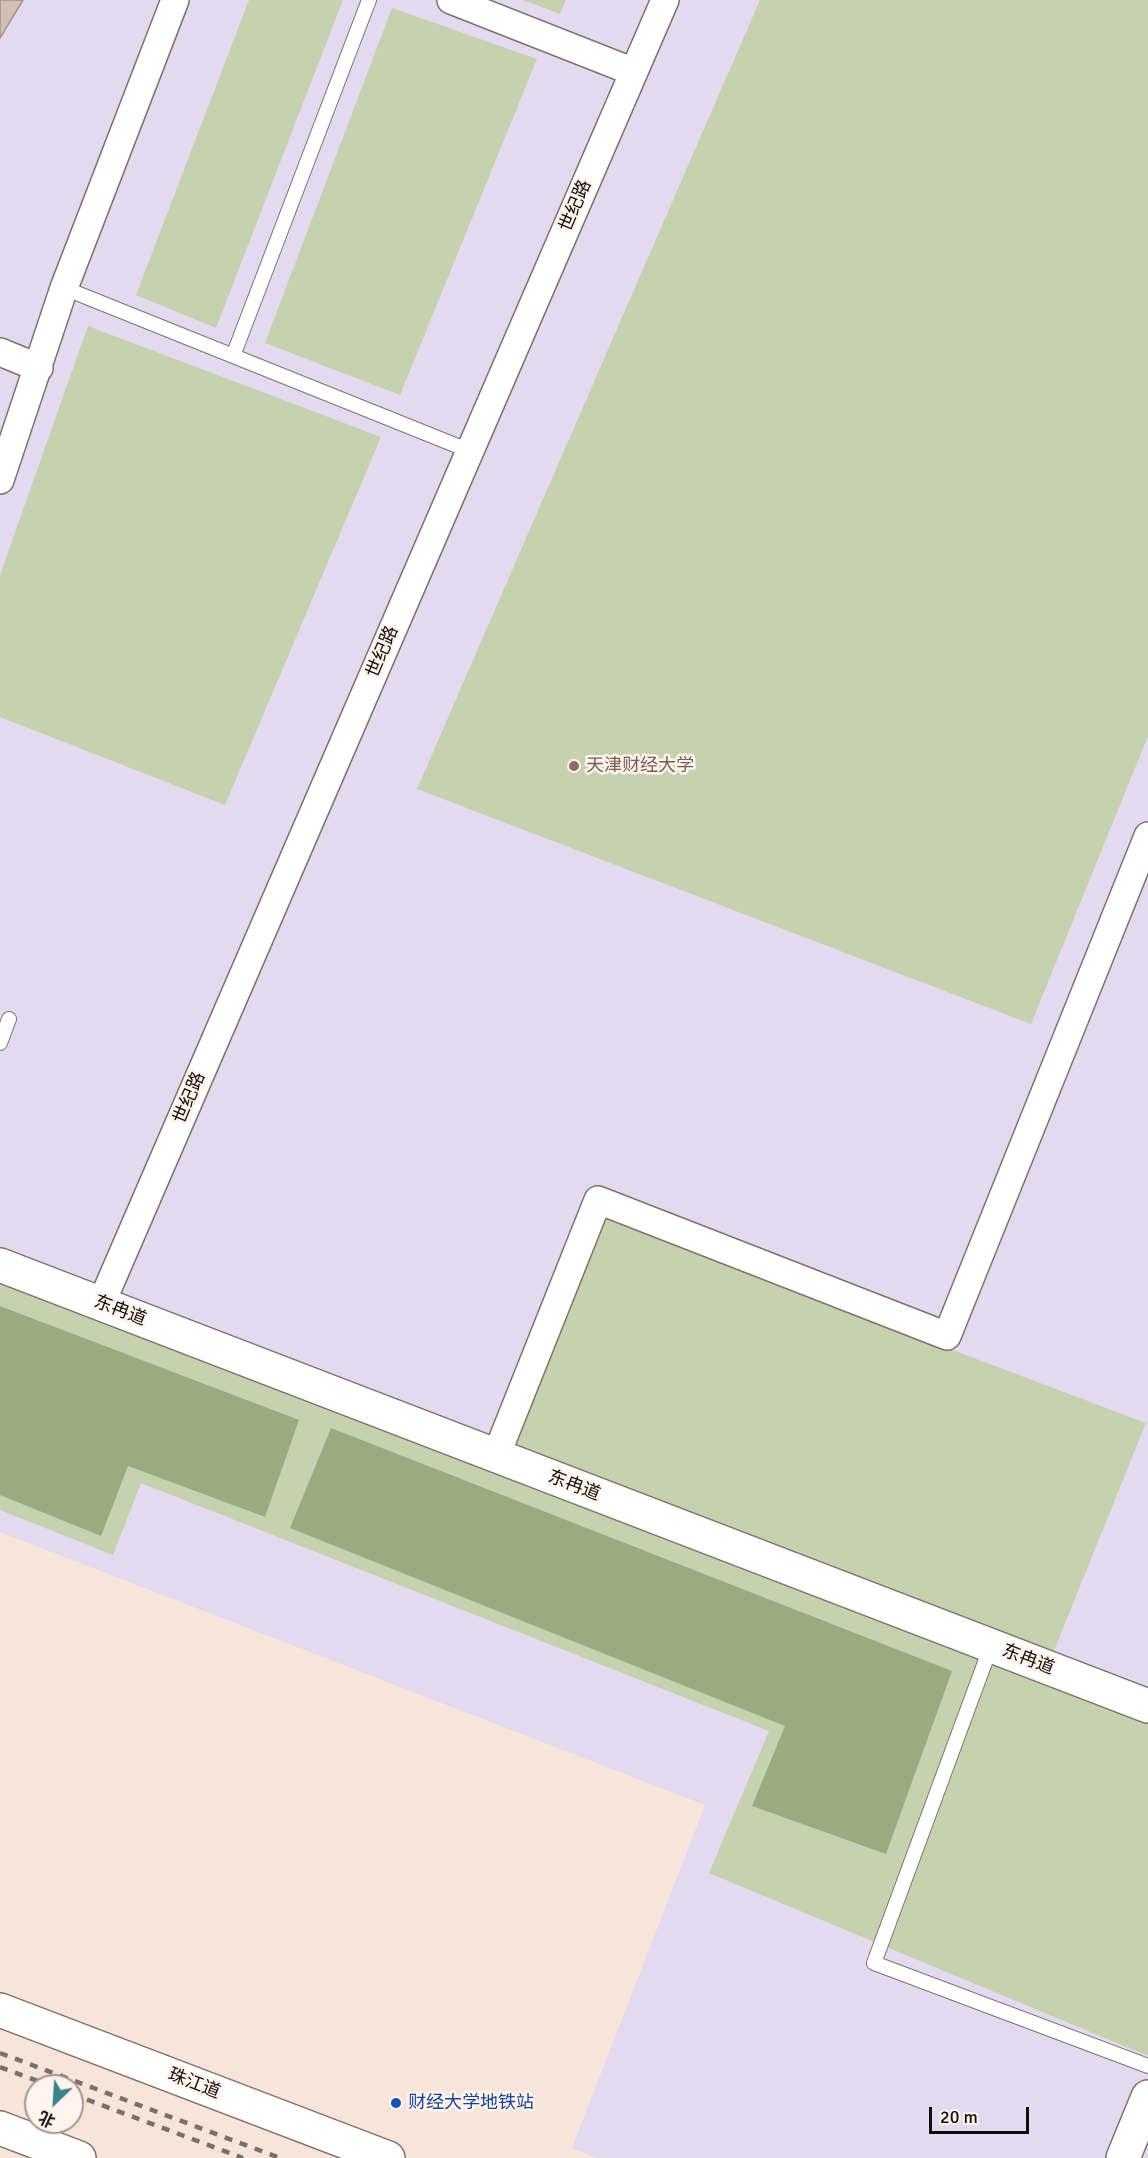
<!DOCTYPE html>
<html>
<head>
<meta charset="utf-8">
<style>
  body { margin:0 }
  #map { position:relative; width:1148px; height:2158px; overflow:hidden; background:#f7e4da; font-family:Signika,"Noto Sans SC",sans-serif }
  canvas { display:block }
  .north { position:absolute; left:24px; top:2074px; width:60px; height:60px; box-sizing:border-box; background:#fff3ed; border:2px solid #a19792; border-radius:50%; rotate:205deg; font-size:16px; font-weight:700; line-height:24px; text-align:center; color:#130d0a }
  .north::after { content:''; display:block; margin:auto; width:21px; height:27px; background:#3b838b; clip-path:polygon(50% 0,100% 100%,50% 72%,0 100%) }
  .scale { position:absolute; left:929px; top:2107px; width:100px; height:27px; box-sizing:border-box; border:3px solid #130d0a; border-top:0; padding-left:8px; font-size:18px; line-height:21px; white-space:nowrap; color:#130d0a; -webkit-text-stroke:4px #fff3ed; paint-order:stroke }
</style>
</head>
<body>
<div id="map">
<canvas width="1148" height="2158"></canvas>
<div class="north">北</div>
<div class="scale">20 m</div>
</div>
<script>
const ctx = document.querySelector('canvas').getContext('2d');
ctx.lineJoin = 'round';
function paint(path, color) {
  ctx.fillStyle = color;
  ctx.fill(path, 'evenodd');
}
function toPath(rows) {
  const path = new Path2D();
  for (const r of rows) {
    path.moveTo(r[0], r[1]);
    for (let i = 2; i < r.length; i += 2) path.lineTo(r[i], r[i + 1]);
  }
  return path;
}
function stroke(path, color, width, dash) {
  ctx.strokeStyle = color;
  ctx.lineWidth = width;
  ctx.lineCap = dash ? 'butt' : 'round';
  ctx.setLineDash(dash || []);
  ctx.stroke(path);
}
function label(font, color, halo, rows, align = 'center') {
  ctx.font = font + ' Signika,"Noto Sans SC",sans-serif';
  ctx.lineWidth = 5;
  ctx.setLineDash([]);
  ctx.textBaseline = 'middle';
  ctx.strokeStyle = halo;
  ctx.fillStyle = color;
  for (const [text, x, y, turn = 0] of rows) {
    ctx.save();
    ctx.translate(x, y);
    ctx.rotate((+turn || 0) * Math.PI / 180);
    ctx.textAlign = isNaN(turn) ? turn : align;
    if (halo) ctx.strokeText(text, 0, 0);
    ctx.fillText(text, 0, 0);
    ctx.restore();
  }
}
paint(toPath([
  [0,0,1148,0,1148,2158,597,2158,572,2148,705,1805,0,1532]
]), '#e3daef');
paint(toPath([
  [249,0,343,0,216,328,136,295],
  [523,0,566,0,560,14],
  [760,0,1148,0,1148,736,1031,1024,417,789],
  [392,8,537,59,400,395,265,343],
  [88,326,381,437,225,805,0,717,0,575],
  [600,1217,1146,1423,1051,1658,1148,1696,1148,2056,709,1873,769,1731,141,1483,113,1555,0,1510,0,1267,504,1458]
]), '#c5d2b0');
paint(toPath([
  [0,1306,299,1420,265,1517,128,1466,101,1536,0,1495],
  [331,1428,952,1671,886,1854,752,1806,785,1726,290,1528]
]), '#9bab80');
const building = toPath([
  [0,0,23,0,0,38,0,0]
]);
paint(building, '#d2bfb5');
stroke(building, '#a5938a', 1.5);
const service = toPath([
  [64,288,470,451],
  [233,356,369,0],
  [0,1043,9,1019],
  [991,1646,874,1963,1148,2066]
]);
const minor = toPath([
  [451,0,634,72],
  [0,352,39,368],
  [0,480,64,288,175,0],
  [101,1304,665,0],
  [496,1456,598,1200,947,1336,1148,836]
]);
const tertiary = toPath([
  [0,1265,1148,1706],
  [1123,2158,1148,2097]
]);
const primary = toPath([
  [0,2010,388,2158],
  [0,2128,79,2158]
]);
stroke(service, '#827168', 16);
stroke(minor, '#827168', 30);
stroke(tertiary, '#827168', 36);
stroke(primary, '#827168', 36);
stroke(service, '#fff', 14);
stroke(minor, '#fff', 27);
stroke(tertiary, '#fff', 33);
stroke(primary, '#fff', 33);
stroke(toPath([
  [0,2053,280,2158],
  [0,2067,51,2086],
  [72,2094,243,2158]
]), '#7b6f69', 4.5, [8, 8]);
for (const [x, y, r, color] of [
  [574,766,6,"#8d6e63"],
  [396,2103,6,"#1a4fb4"]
]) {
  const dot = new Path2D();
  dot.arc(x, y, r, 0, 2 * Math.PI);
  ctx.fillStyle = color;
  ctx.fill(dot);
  stroke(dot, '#fff3ed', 2);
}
label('18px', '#130d0a', '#fff3ed', [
  ["世纪路",576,206,-67],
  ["世纪路",383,652,-67],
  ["世纪路",190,1098,-67],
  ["东冉道",120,1311,21],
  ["东冉道",574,1486,21],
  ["东冉道",1028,1660,21],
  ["珠江道",194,2084,21]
]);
label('18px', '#785e54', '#fff3ed', [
  ["天津财经大学",586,766]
], 'left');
label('18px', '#164399', '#fff3ed', [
  ["财经大学地铁站",408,2103]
], 'left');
</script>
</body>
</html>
